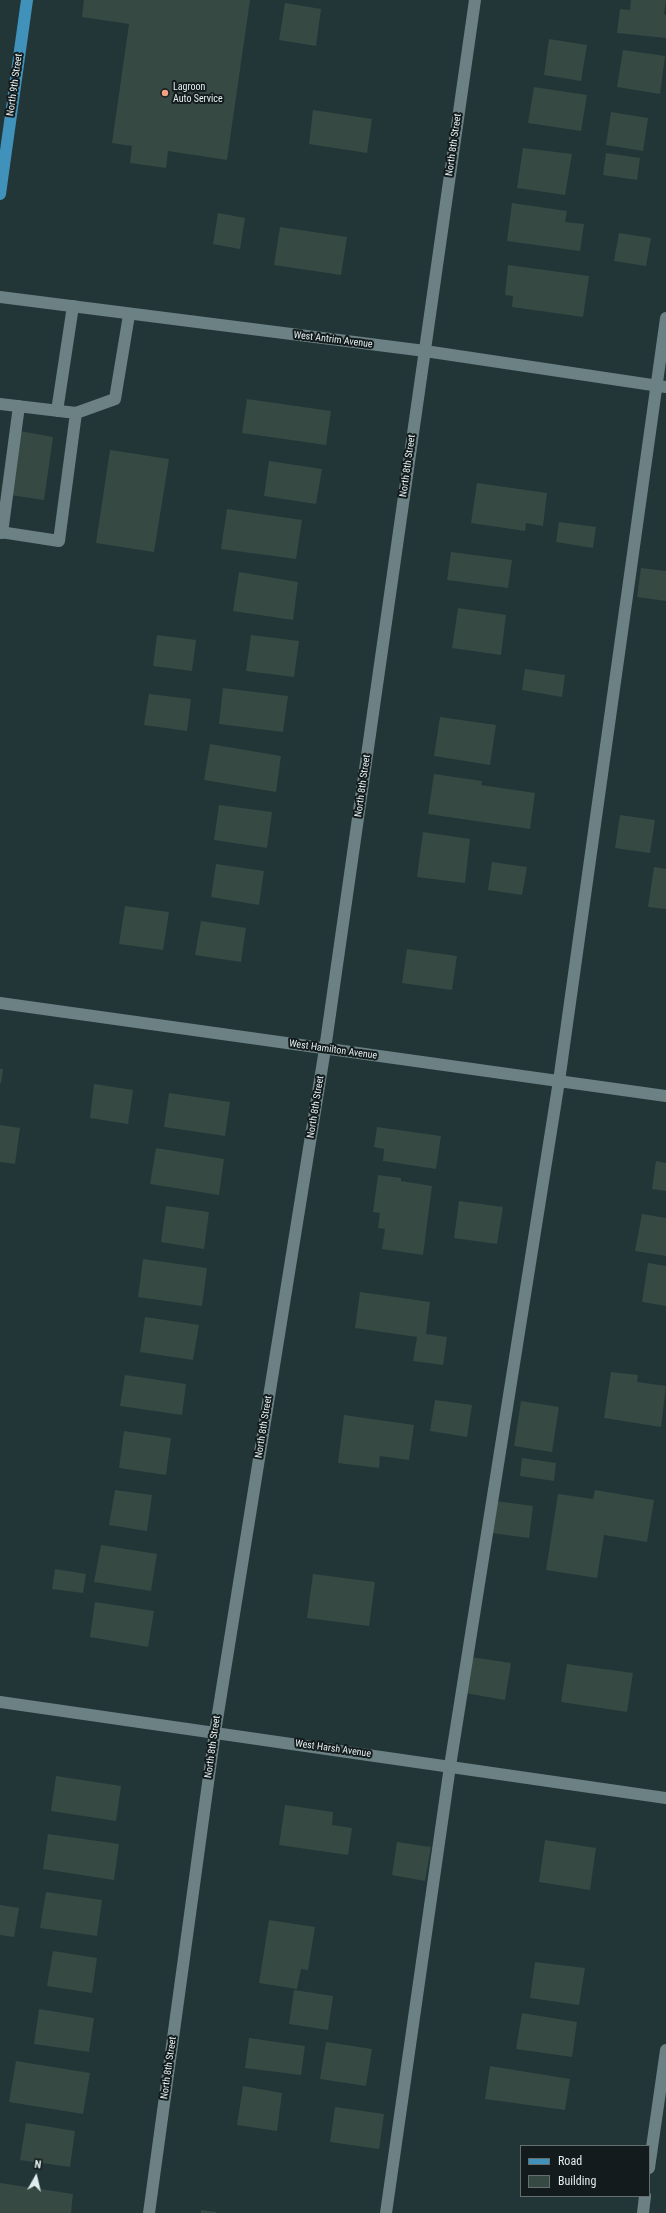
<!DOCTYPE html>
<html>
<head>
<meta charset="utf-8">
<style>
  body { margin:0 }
  #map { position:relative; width:666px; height:2213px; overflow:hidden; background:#223638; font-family:"Roboto Condensed",sans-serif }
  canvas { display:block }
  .legend { position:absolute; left:520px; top:2145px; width:130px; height:52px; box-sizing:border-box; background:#131b1d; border:1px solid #656f71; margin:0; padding:5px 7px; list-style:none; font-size:12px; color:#e1edee }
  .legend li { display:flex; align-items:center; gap:8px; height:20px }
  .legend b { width:20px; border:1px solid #656f71 }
  .north { position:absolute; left:16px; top:2157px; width:40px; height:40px; -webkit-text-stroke:3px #131b1d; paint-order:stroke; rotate:8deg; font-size:11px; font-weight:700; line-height:16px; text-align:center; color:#e1edee }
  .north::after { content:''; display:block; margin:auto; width:14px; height:18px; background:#e1edee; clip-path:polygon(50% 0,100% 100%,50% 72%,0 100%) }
</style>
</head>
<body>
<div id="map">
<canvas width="666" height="2213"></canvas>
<ul class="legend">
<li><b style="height:5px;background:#4192bb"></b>Road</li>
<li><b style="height:11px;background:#364943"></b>Building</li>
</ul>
<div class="north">N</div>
</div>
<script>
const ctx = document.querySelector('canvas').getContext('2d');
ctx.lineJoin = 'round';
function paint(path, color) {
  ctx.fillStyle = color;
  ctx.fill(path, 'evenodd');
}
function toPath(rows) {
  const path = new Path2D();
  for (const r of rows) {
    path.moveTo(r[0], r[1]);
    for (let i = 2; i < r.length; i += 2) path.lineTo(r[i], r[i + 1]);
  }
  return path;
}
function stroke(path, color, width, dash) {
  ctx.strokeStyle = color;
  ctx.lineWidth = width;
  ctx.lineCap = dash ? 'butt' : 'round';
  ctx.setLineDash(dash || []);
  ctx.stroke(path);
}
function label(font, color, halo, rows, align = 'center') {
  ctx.font = font + ' "Roboto Condensed",sans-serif';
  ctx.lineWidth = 4;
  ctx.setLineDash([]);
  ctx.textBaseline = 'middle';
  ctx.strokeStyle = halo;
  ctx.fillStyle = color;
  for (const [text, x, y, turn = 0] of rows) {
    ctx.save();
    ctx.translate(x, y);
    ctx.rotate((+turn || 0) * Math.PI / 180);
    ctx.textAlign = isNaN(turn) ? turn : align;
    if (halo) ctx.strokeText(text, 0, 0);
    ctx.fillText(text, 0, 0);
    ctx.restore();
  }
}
paint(toPath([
  [84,0,250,0,227,160,168,151,166,168,130,163,132,146,112,143,129,24,82,17],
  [631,0,666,0,664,14,666,15,666,38,617,33,620,9,630,10],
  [285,3,321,9,316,46,279,40],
  [549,39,587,45,581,81,544,75],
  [623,50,665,56,660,94,617,87],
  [534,87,587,95,581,131,528,123],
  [313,110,372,119,367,153,309,144],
  [611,112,648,118,643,151,606,145],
  [523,148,572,154,565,195,517,188],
  [606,153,640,158,637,180,603,175],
  [512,203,567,211,565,222,584,224,580,251,507,241],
  [218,213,245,218,240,249,213,244],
  [280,227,347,237,341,275,274,265],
  [619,233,651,238,646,266,614,261],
  [508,265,589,276,583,317,512,307,513,296,505,295],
  [247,399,331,411,326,445,242,433],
  [20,431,53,437,44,500,10,495],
  [110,450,169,459,154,552,96,543],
  [269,461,322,469,316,504,264,496],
  [477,483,547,493,543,526,526,523,525,531,471,523],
  [227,509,302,520,296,559,221,549],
  [559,522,596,527,593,548,556,542],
  [451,552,512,560,508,588,447,580],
  [641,568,666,571,666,601,637,597],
  [239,572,298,582,293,620,233,611],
  [458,608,506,615,501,655,452,648],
  [157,635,196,640,192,671,153,666],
  [251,635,299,641,294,677,246,671],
  [525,669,565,675,562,697,522,690],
  [223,688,288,696,283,732,219,724],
  [149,694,191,699,187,731,144,725],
  [440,717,496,725,490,765,434,756],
  [210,744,281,756,276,792,204,780],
  [434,774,482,781,481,785,535,793,530,829,428,814],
  [219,805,272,812,267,848,214,840],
  [620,815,655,820,650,853,615,848],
  [423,832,470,839,465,883,417,877],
  [492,862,527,867,522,895,488,890],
  [216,864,264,871,259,905,211,897],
  [654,867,666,869,666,909,648,907],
  [125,906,169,912,163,950,119,944],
  [201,921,246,928,241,962,195,955],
  [407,949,457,956,452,990,402,983],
  [0,1069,3,1069,1,1083,0,1083],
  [94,1084,133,1090,128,1124,90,1118],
  [169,1093,230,1102,225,1136,164,1127],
  [0,1125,20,1128,15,1164,0,1162],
  [377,1127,441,1136,436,1169,383,1161,384,1149,374,1147],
  [156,1148,224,1159,219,1195,150,1184],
  [656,1161,666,1163,666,1191,652,1189],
  [378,1175,401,1178,401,1181,432,1186,423,1255,382,1249,385,1229,378,1228,380,1213,373,1212],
  [459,1201,503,1207,497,1244,454,1238],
  [166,1206,209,1212,204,1249,161,1242],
  [642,1214,666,1218,666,1256,635,1251],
  [143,1259,207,1268,202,1306,138,1297],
  [648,1263,666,1266,666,1306,642,1302],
  [360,1292,430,1302,426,1334,447,1337,443,1365,413,1361,417,1337,355,1328],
  [145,1317,199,1325,193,1360,140,1352],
  [611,1372,638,1375,637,1382,666,1386,661,1427,604,1418],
  [125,1375,186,1384,182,1415,120,1406],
  [435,1400,472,1405,467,1437,430,1431],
  [521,1401,559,1407,552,1452,514,1446],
  [344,1415,414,1425,409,1460,380,1456,379,1468,338,1463],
  [124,1431,171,1438,166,1475,119,1468],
  [522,1458,556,1463,554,1481,520,1476],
  [115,1490,152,1495,147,1531,109,1525],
  [595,1490,654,1500,647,1542,604,1535,597,1578,546,1570,558,1494,593,1499],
  [496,1501,533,1506,529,1538,491,1533],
  [101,1545,157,1554,151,1591,94,1582],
  [55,1569,86,1574,83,1593,52,1589],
  [313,1574,375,1582,369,1626,307,1618],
  [95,1602,154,1611,148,1647,90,1637],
  [471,1657,511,1663,505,1700,465,1693],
  [567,1664,633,1673,627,1712,561,1702],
  [56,1776,121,1786,116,1821,51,1811],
  [285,1805,333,1812,332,1825,352,1828,348,1855,279,1845],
  [48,1834,119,1844,114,1880,43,1869],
  [545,1840,596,1848,590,1890,539,1882],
  [397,1842,431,1847,425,1881,392,1875],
  [46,1892,102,1900,97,1936,40,1928],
  [0,1905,19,1908,14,1937,0,1935],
  [269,1920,315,1927,308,1970,301,1969,297,1989,259,1983],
  [53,1951,97,1958,92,1993,47,1986],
  [535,1962,585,1968,579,2005,530,1998],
  [294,1990,333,1996,328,2030,289,2024],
  [39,2009,94,2018,89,2052,34,2044],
  [522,2013,577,2022,572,2057,516,2049],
  [249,2038,305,2046,301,2075,245,2068],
  [326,2042,372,2049,366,2086,320,2079],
  [16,2061,90,2073,83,2114,9,2102],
  [490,2066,570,2079,565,2110,485,2099],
  [243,2086,282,2093,277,2131,237,2125],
  [335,2107,384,2114,379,2149,330,2142],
  [26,2123,75,2131,70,2167,20,2160],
  [0,2183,73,2194,71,2213,0,2213],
  [201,2210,216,2212,216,2213,201,2213]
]), '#364943');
stroke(toPath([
  [0,404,76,413,59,541,0,532],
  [57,411,73,306],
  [76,413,115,399,129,315],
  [2,533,19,406],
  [386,2213,450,1766,559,1081,666,318]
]), '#6b8184', 12);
stroke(toPath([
  [0,297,425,351,666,387],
  [0,1003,666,1096],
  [0,1702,666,1798],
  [649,2168,666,2050],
  [149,2213,215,1732,325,1049,475,0],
  [643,2213,645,2196]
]), '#6b8184', 12);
stroke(toPath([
  [0,194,27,0]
]), '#4192bb', 12);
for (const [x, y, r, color] of [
  [165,93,4,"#f2a07f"]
]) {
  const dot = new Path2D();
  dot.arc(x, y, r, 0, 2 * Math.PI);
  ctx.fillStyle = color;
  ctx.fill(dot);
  stroke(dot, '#131b1d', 1.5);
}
label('10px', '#e1edee', '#131b1d', [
  ["North 9th Street",15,85,-82],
  ["North 8th Street",454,145,-82],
  ["West Antrim Avenue",333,340,7],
  ["North 8th Street",408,466,-82],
  ["North 8th Street",363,786,-82],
  ["West Hamilton Avenue",333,1050,8],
  ["North 8th Street",316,1107,-81],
  ["North 8th Street",264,1427,-81],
  ["North 8th Street",213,1747,-82],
  ["West Harsh Avenue",333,1749,8],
  ["North 8th Street",169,2068,-82]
]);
label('10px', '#e1edee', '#131b1d', [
  ["Lagroon",173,87],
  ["Auto Service",173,99]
], 'left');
</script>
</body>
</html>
